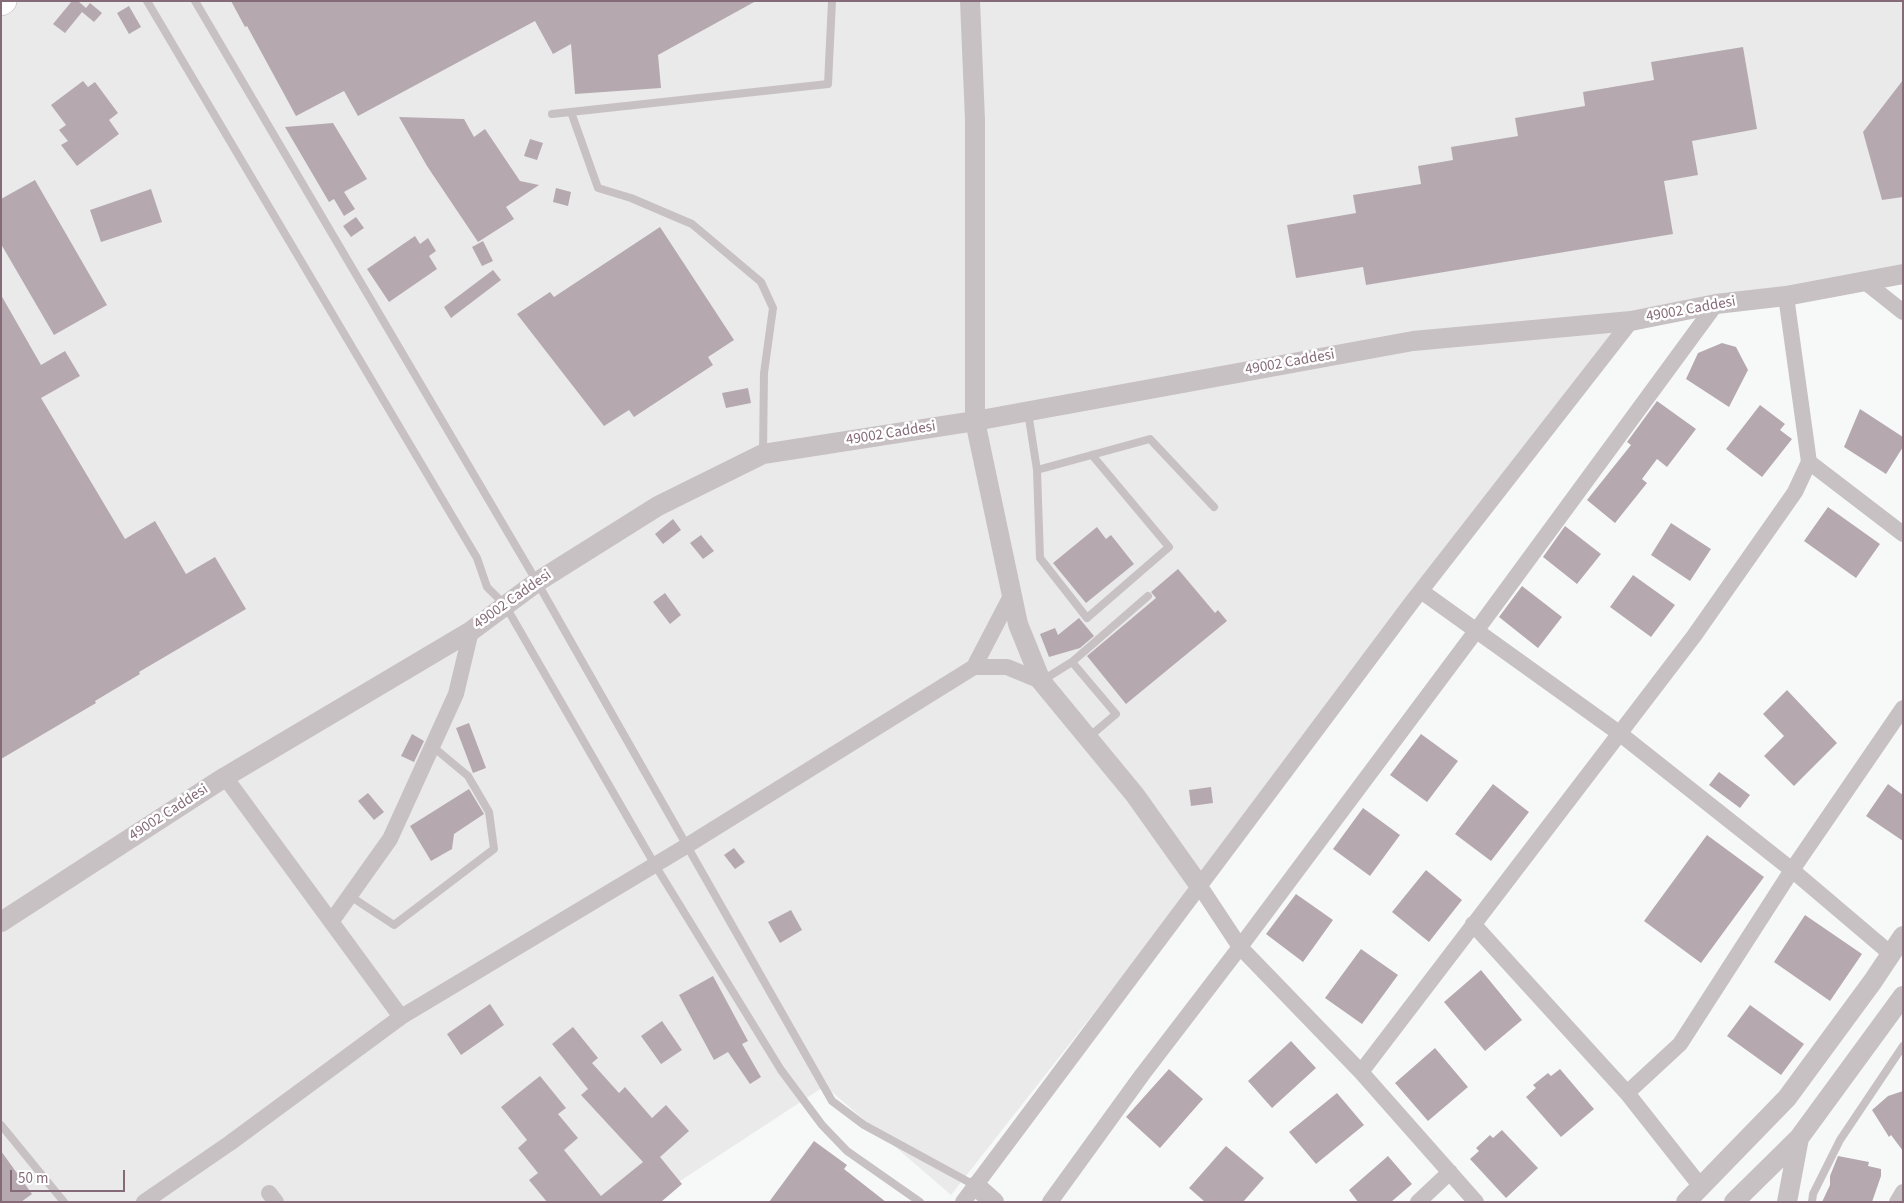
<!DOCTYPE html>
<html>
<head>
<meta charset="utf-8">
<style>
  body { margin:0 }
  #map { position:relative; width:1904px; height:1203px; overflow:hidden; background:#f7f9f9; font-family:"Source Sans 3",sans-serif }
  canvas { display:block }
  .frame { position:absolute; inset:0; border:2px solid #846b77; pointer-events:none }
  .scale { position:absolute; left:10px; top:1170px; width:115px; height:22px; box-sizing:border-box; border:2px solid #846b77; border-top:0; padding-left:6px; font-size:15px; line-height:18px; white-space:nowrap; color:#846b77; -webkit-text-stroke:4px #fff; paint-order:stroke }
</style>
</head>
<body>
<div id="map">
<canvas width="1904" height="1203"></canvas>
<div class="frame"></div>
<div class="scale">50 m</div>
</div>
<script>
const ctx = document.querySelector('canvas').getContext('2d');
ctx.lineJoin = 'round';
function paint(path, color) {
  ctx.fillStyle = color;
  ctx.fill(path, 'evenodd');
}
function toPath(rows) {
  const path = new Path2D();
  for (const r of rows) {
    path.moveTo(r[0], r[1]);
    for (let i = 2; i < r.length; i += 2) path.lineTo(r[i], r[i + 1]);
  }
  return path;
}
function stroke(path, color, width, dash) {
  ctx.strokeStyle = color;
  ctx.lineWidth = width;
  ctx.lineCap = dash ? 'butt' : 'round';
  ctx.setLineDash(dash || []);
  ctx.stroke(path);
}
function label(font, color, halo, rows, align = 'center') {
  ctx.font = font + ' "Source Sans 3",sans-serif';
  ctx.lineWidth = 5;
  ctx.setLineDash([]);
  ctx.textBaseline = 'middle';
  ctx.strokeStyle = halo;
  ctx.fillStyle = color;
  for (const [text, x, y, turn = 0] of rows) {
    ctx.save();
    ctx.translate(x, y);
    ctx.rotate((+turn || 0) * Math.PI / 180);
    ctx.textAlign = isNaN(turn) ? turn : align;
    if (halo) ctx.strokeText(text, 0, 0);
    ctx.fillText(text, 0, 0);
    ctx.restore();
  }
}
paint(toPath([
  [1,1,1903,1,1903,274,1638,320,951,1195,825,1086,648,1202,1,1202]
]), '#eaeaeb');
paint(toPath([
  [72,1,78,1,86,8,90,3,102,13,94,22,82,12,65,33,53,24],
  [231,1,756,1,658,55,661,88,575,94,571,44,553,54,535,21,358,116,344,91,296,116,247,26,245,27],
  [129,6,141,27,129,34,117,13],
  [1743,47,1757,129,1692,141,1698,175,1664,181,1673,234,1366,285,1363,267,1296,278,1287,225,1356,213,1353,195,1421,184,1418,166,1453,160,1451,147,1518,136,1515,118,1585,106,1583,92,1654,80,1651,62],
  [1903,80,1903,197,1882,200,1863,132],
  [83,81,88,87,95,82,118,113,109,120,119,134,77,166,61,145,68,141,59,130,66,125,51,105],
  [399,117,464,119,474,137,485,129,520,181,539,185,506,207,514,219,478,242,427,166],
  [333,123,367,179,344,192,355,209,344,216,334,199,329,202,285,127],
  [530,139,543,143,537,160,524,156],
  [35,180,107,305,54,335,1,244,1,199],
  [556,188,571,192,568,206,553,202],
  [151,189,162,222,101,242,90,210],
  [356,217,364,228,351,237,343,226],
  [660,227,734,340,708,357,713,365,634,417,629,410,604,426,517,314,550,292,554,297],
  [415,236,420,244,428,238,436,251,429,256,437,269,389,302,367,269],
  [483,241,493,261,482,266,472,247],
  [493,270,501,280,451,318,444,307],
  [1,295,41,365,65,351,80,376,41,398,125,539,155,521,186,574,215,557,246,609,139,672,140,674,95,701,96,703,1,759],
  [1722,343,1736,347,1748,370,1729,407,1686,379,1698,353],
  [748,388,751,403,726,408,722,393],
  [1657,401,1696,429,1667,467,1657,459,1642,479,1647,483,1615,523,1587,500,1631,445,1627,442],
  [1760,405,1785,424,1780,430,1792,439,1762,477,1726,449],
  [1860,409,1903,437,1903,447,1886,474,1844,447],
  [1828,507,1880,544,1856,578,1804,541],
  [673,519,681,530,663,544,655,534],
  [1671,523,1711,549,1690,581,1651,555],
  [1565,526,1601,554,1577,584,1543,557],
  [1097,527,1106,539,1111,535,1134,564,1086,603,1053,563],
  [701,535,714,551,703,559,690,543],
  [1178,569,1215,613,1218,610,1227,621,1126,704,1087,656,1156,598,1151,592],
  [1633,575,1675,605,1651,637,1610,607],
  [1522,586,1562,617,1538,648,1499,617],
  [665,593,681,615,670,624,653,602],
  [1079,618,1094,636,1080,648,1049,657,1040,634,1055,628,1058,635],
  [1787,690,1837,743,1794,786,1764,756,1784,736,1763,714],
  [469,723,486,768,473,773,456,728],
  [412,734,424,741,414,762,401,756],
  [1421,734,1458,761,1427,802,1390,775],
  [1719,772,1750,795,1740,808,1709,785],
  [1493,784,1529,812,1491,861,1455,834],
  [1888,784,1903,795,1903,841,1866,816],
  [1211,787,1213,803,1191,806,1189,790],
  [469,789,484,814,454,834,452,849,431,861,410,826],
  [368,793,384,812,374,820,358,801],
  [1363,808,1400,835,1370,876,1333,849],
  [1707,835,1764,877,1701,963,1644,921],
  [734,848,745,862,735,869,724,855],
  [1426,870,1462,900,1429,942,1392,912],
  [1296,894,1333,920,1303,962,1266,934],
  [791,910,802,930,780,943,768,922],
  [1805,915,1862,954,1830,1001,1774,962],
  [1361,949,1398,975,1362,1024,1325,998],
  [1481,970,1522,1020,1485,1051,1444,1002],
  [713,976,748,1041,742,1044,761,1077,750,1084,728,1052,714,1060,679,995],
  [490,1004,504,1025,461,1055,447,1034],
  [1750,1005,1804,1044,1781,1075,1727,1036],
  [662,1021,682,1050,661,1064,641,1036],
  [573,1027,598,1058,592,1063,619,1093,625,1087,652,1118,666,1105,689,1131,660,1157,682,1184,661,1202,547,1202,529,1180,538,1173,518,1148,527,1140,501,1107,540,1076,566,1108,558,1114,578,1138,564,1150,601,1196,643,1162,581,1095,588,1089,552,1044],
  [1291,1041,1316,1068,1272,1108,1248,1081],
  [1435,1048,1468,1087,1428,1121,1395,1083],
  [1169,1069,1203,1099,1160,1148,1126,1117],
  [1560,1069,1594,1109,1561,1137,1526,1097,1536,1088,1533,1085,1548,1073,1551,1076],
  [1903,1091,1903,1151,1891,1135,1889,1137,1872,1110,1888,1096],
  [1337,1093,1364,1125,1316,1164,1289,1132],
  [1502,1130,1538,1168,1506,1198,1470,1159,1479,1151,1476,1148,1490,1135,1493,1138],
  [814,1141,847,1165,844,1169,886,1202,769,1202],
  [1226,1146,1264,1178,1243,1202,1205,1202,1189,1188],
  [1,1151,32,1194,21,1202,1,1202],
  [1388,1156,1412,1184,1391,1202,1358,1202,1349,1190],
  [1838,1156,1869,1162,1868,1166,1881,1169,1881,1176,1872,1202,1822,1202,1830,1185,1830,1176]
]), '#b5a9af');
const primary = toPath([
  [1,3,4,1]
]);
stroke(primary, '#bcb4b8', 26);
stroke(toPath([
  [147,1,477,558,487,587,505,605,655,865,781,1070,822,1125,847,1151,920,1202],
  [195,1,537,582,832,1101,864,1125,976,1186],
  [571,112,598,188,631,198,692,224,761,282,773,308,764,373,763,454],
  [552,114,828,84,832,1],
  [1028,412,1037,470,1040,558,1087,618,1169,547,1092,455],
  [1037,470,1150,439,1214,507],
  [1072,662,1148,596],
  [1043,680,1072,662,1116,714,1089,737],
  [350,896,394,925,494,849,489,812,468,776,432,746],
  [1,1125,64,1202],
  [1812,1202,1813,1194,1840,1140,1903,1046]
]), '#c8c1c4', 8);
stroke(toPath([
  [1864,281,1903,312],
  [1809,462,1903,534],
  [1421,591,1619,733,1792,870,1891,954],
  [974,667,1012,594],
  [225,777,401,1017],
  [1199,885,1240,947,1361,1072,1476,1202],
  [331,922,390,839,456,694,471,631],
  [1473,924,1627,1093,1702,1188],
  [1361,1072,1694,636,1795,492,1809,462,1786,296],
  [1627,1093,1680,1044,1792,870,1903,708],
  [269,1193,276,1202],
  [144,1202,230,1143,401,1017,688,845,974,667,1007,667,1041,681],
  [963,1202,1412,602,1631,321],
  [1050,1202,1142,1075,1240,947,1476,631,1716,304],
  [1418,1202,1450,1172],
  [1897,1202,1903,1192]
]), '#c8c1c4', 16);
stroke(toPath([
  [970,1,975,120,975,421,1018,624,1041,681,1135,795,1199,885],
  [1,922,225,777,471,631,537,582,658,506,763,454,975,421,1413,341,1631,321,1716,304,1786,296,1903,274],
  [976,1186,994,1202],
  [1686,1202,1787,1098,1873,981,1903,936],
  [1734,1202,1799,1138,1903,996],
  [1787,1202,1799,1138]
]), '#c8c1c4', 20);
stroke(primary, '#fff', 25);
label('15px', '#846b77', '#fff', [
  ["49002 Caddesi",1691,310,-10],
  ["49002 Caddesi",1290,363,-10],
  ["49002 Caddesi",891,434,-9],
  ["49002 Caddesi",513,600,-35],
  ["49002 Caddesi",169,813,-33]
]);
</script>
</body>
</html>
